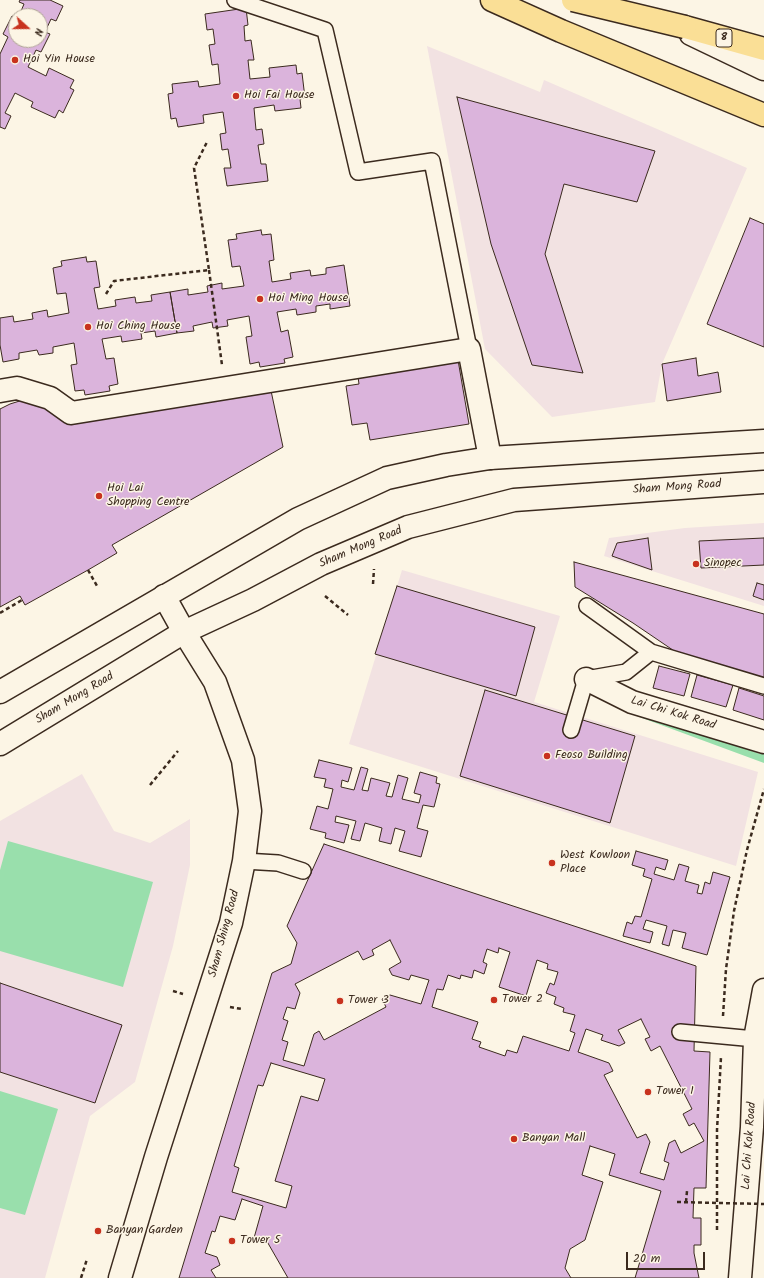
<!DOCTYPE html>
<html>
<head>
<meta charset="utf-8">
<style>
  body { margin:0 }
  #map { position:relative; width:764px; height:1278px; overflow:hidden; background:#fcf5e5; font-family:Kalam,sans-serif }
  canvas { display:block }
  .north { position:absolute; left:8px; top:8px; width:40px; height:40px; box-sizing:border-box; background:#fcf5e5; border:1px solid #afa495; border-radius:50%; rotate:111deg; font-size:11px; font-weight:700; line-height:16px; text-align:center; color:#3b2a1e }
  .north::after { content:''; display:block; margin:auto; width:14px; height:18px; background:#c8321e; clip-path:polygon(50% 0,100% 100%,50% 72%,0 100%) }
  .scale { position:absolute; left:626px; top:1252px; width:79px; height:18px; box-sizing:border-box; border:2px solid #3b2a1e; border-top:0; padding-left:5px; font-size:12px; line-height:14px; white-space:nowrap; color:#3b2a1e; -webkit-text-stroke:3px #fcf5e5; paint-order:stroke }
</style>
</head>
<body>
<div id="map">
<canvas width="764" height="1278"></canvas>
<div class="north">N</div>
<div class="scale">20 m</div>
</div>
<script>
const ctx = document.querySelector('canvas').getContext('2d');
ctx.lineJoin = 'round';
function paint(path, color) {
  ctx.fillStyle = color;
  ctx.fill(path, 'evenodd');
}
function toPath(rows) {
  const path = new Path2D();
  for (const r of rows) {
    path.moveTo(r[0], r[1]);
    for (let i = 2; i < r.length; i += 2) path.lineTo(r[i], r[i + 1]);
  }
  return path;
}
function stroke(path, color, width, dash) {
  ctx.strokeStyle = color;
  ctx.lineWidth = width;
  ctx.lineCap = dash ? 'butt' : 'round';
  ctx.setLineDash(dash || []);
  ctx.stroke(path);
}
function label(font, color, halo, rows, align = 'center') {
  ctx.font = font + ' Kalam,sans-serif';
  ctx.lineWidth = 3;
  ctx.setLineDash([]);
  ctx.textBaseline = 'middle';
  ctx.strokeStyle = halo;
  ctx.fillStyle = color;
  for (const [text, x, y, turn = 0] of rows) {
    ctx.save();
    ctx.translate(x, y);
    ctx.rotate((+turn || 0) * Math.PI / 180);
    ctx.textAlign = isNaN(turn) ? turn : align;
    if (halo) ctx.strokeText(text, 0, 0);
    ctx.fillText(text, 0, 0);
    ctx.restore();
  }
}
paint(toPath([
  [427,46,540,92,544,80,747,168,662,364,655,402,552,417,485,349],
  [764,523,764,606,604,556,609,538,685,528],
  [402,570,560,616,534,702,758,772,736,866,349,744],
  [82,774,114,831,150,843,190,819,190,865,173,946,135,1082,90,1116,45,1278,0,1278,0,821]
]), '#f2e2e2');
paint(toPath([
  [634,715,682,726,760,754,764,751,764,763],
  [8,841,153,882,123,987,0,951,0,870],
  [0,1091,58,1109,25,1215,0,1208]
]), '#99dfac');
const building = toPath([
  [20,0,50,0,63,6,56,21,51,19,45,32,50,34,41,52,36,50,28,67,46,76,49,68,74,80,70,88,74,90,63,113,59,110,55,118,31,107,33,102,15,93,5,113,11,116,5,129,0,127,0,54,8,37,3,34,12,16,16,18,16,40,40,40,40,16,19,16,24,4,19,2,20,0],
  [246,8,248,25,244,26,245,41,251,40,254,60,248,60,250,79,270,77,269,68,296,65,297,74,302,73,305,98,300,99,301,108,275,111,274,105,254,108,256,130,262,129,264,144,258,145,261,164,266,164,268,181,227,186,224,168,231,168,228,149,222,150,220,134,226,133,223,112,203,115,204,123,178,127,176,118,171,119,168,94,173,93,172,84,198,81,199,87,220,84,218,64,212,65,209,45,215,44,213,29,207,30,205,14,246,8],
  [457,97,655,151,637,202,564,184,545,254,583,373,532,365,491,244,457,97],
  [750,218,764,224,764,347,707,324,750,218],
  [261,230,262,235,271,234,274,260,269,261,272,282,291,279,290,273,310,270,311,276,326,274,326,268,344,265,350,306,330,309,330,304,316,306,316,312,297,315,296,309,277,312,281,332,288,330,293,357,284,359,285,363,260,367,259,362,250,364,246,337,252,336,249,316,227,320,228,326,213,328,212,322,193,326,194,331,177,333,170,292,188,289,188,295,208,292,207,286,222,283,222,289,244,286,240,266,232,267,228,240,237,239,236,234,261,230],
  [86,257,87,262,96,261,100,287,94,288,98,309,116,306,115,300,135,297,136,303,152,301,151,295,170,292,177,333,156,337,155,331,141,333,142,339,122,342,121,336,102,339,106,359,114,358,118,384,109,386,110,391,85,395,84,390,75,391,71,365,77,364,74,343,53,347,53,353,39,355,37,350,19,353,19,359,3,362,0,345,0,318,13,316,14,322,33,319,32,313,47,310,48,317,69,313,66,293,57,294,53,268,62,266,61,261,86,257],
  [696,358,698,376,718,372,721,392,667,401,662,364,696,358],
  [458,360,469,424,370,440,367,423,352,425,346,386,359,384,358,377,458,360],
  [270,386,283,447,112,545,117,553,88,570,25,605,20,596,0,607,0,409,10,404,26,399,59,408,270,386],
  [648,538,652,570,612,556,617,543,648,538],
  [764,538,764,565,701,568,699,541,764,538],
  [574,562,764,614,764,681,689,661,633,623,575,587,574,562],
  [757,583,764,585,764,600,753,596,757,583],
  [397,586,535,627,516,696,375,654,397,586],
  [659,666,690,674,684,696,653,688,659,666],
  [697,675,733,685,726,707,691,697,697,675],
  [739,688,764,696,764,720,733,710,739,688],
  [485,690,635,736,610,823,460,776,485,690],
  [319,760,352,768,348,782,342,780,341,787,354,790,361,767,368,769,362,790,368,791,371,778,390,783,386,796,392,797,398,775,408,778,402,799,419,803,421,795,414,793,420,772,437,777,436,783,440,784,434,807,423,805,417,828,428,831,421,857,399,851,405,831,395,828,391,844,379,841,382,828,365,823,360,841,351,839,356,821,336,816,335,822,349,825,344,843,325,838,326,833,310,829,317,806,328,809,333,789,324,787,326,779,314,777,319,760],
  [324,844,696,966,694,1051,710,1052,706,1188,694,1188,693,1218,701,1218,701,1245,694,1245,694,1253,699,1278,179,1278,272,973,291,964,297,943,287,926,324,844],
  [636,851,668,860,665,870,656,867,654,874,674,880,679,864,689,867,685,881,699,885,697,893,702,894,705,882,710,884,713,872,730,877,707,955,682,948,686,933,673,930,669,946,662,944,667,926,646,920,643,929,653,932,650,943,623,936,627,922,632,924,635,916,641,917,652,879,643,876,645,869,632,865,636,851],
  [390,940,401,962,389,969,392,975,409,980,411,975,429,980,421,1004,390,995,382,999,386,1007,324,1040,319,1031,314,1034,304,1066,283,1060,288,1042,282,1040,288,1021,283,1019,287,1007,295,1009,300,993,295,984,358,951,363,960,374,955,372,950,390,940],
  [499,948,510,952,499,987,526,996,537,960,548,964,547,969,558,972,554,985,550,983,546,993,556,997,554,1004,564,1008,563,1012,575,1015,570,1031,575,1033,569,1051,523,1036,517,1053,507,1050,505,1056,479,1047,481,1042,472,1039,478,1022,432,1007,437,989,443,990,448,975,460,979,461,975,472,978,474,970,484,974,487,964,483,962,487,949,498,953,499,948],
  [0,983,122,1025,95,1103,0,1072,0,983],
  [641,1019,650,1037,645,1039,651,1051,660,1046,692,1109,683,1114,689,1126,694,1123,704,1141,681,1153,675,1140,669,1143,664,1161,669,1163,664,1180,640,1173,650,1142,646,1134,637,1138,604,1075,613,1071,609,1063,578,1052,586,1029,603,1035,601,1040,619,1046,625,1043,618,1030,641,1019],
  [271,1063,325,1079,318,1101,301,1096,275,1181,292,1186,286,1208,232,1192,239,1168,234,1166,258,1085,263,1086,271,1063],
  [590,1146,615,1154,609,1175,661,1191,635,1278,571,1278,565,1268,570,1249,585,1240,603,1182,582,1175,590,1146],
  [242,1199,263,1206,254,1238,257,1243,265,1238,288,1278,216,1278,211,1270,220,1265,217,1257,205,1253,212,1231,215,1232,220,1216,235,1220,242,1199]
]);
paint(building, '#dbb4dc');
stroke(building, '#3b2a1e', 1);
const service = toPath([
  [235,0,325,30,358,172,432,161,469,349],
  [587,606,651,652,764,686],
  [571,730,586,679,626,672,651,652],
  [244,861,278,863,303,871],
  [680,1032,755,1039]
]);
const pedestrian = toPath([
  [0,391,17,388,50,398,71,413,469,349,490,458]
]);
const minor = toPath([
  [586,679,632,702,764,742],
  [120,1278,156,1157,231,923,244,861,250,811,243,760,215,682,184,632,164,596],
  [740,1278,752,1127,755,1039,764,990]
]);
const tertiary = toPath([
  [691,34,764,69],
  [0,692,298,519,387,478,446,465,490,458,764,441],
  [0,744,184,632,253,600,321,564,408,527,514,500,764,482]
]);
const motorway = toPath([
  [492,0,561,31,764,115],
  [685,27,764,49]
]);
stroke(service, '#3b2a1e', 18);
stroke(pedestrian, '#3b2a1e', 25);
stroke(minor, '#3b2a1e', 25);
stroke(tertiary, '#3b2a1e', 25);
stroke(motorway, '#3b2a1e', 25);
stroke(toPath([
  [209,270,222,365],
  [106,294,114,281,209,270,194,168,207,142],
  [88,570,97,586],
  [373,584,374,569],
  [325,596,348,615],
  [0,613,22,600],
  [150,785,178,751],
  [173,991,183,994],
  [230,1007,242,1009],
  [723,1016,726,969,734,911,747,850,764,789],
  [686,1202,687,1191],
  [717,1230,717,1130,721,1057],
  [81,1278,87,1259]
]), '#3b2a1e', 2.5, [4, 3]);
stroke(service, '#fcf5e5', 15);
stroke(pedestrian, '#fcf5e5', 22);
stroke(minor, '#fcf5e5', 22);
stroke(tertiary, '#fcf5e5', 22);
stroke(motorway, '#fadf96', 22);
const motorwayBridge = toPath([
  [573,0,685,27]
]);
stroke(motorwayBridge, '#3b2a1e', 25, []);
stroke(toPath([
  [677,1202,764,1204]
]), '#3b2a1e', 2.5, [4, 3]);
stroke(motorwayBridge, '#fadf96', 22);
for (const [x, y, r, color] of [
  [15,60,4,"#c8321e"],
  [236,96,4,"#c8321e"],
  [260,299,4,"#c8321e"],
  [88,327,4,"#c8321e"],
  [99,496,4,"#c8321e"],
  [696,564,4,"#c8321e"],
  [547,756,4,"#c8321e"],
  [552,863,4,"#c8321e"],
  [494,1000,4,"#c8321e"],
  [340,1001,4,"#c8321e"],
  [648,1092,4,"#c8321e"],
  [514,1139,4,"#c8321e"],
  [98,1231,4,"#c8321e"],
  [232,1241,4,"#c8321e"]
]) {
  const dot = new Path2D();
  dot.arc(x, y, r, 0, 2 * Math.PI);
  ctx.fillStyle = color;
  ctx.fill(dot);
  stroke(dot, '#fcf5e5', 1.5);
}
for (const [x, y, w] of [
  [724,38,16]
]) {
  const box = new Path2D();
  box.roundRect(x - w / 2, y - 9, w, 18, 3);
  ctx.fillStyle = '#fcf5e5';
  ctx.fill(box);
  stroke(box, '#3b2a1e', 1);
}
label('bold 11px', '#3b2a1e', null, [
  ["8",724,38]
]);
label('12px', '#3b2a1e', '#fcf5e5', [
  ["Hoi Yin House",23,60],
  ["Hoi Fai House",244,96],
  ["Hoi Ming House",268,299],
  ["Hoi Ching House",96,327],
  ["Hoi Lai",107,489],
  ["Shopping Centre",107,503],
  ["Sinopec",704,564],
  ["Feoso Building",555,756],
  ["West Kowloon",560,856],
  ["Place",560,870],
  ["Tower 2",502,1000],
  ["Tower 3",348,1001],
  ["Tower 1",656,1092],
  ["Banyan Mall",522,1139],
  ["Banyan Garden",106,1231],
  ["Tower 5",240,1241]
], 'left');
label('12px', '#3b2a1e', '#fcf5e5', [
  ["Sham Mong Road",677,488,-4],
  ["Sham Mong Road",361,548,-23],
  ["Sham Mong Road",75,699,-31],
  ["Lai Chi Kok Road",673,714,17],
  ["Sham Shing Road",225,934,-75],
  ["Lai Chi Kok Road",750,1146,-86]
]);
</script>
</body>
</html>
